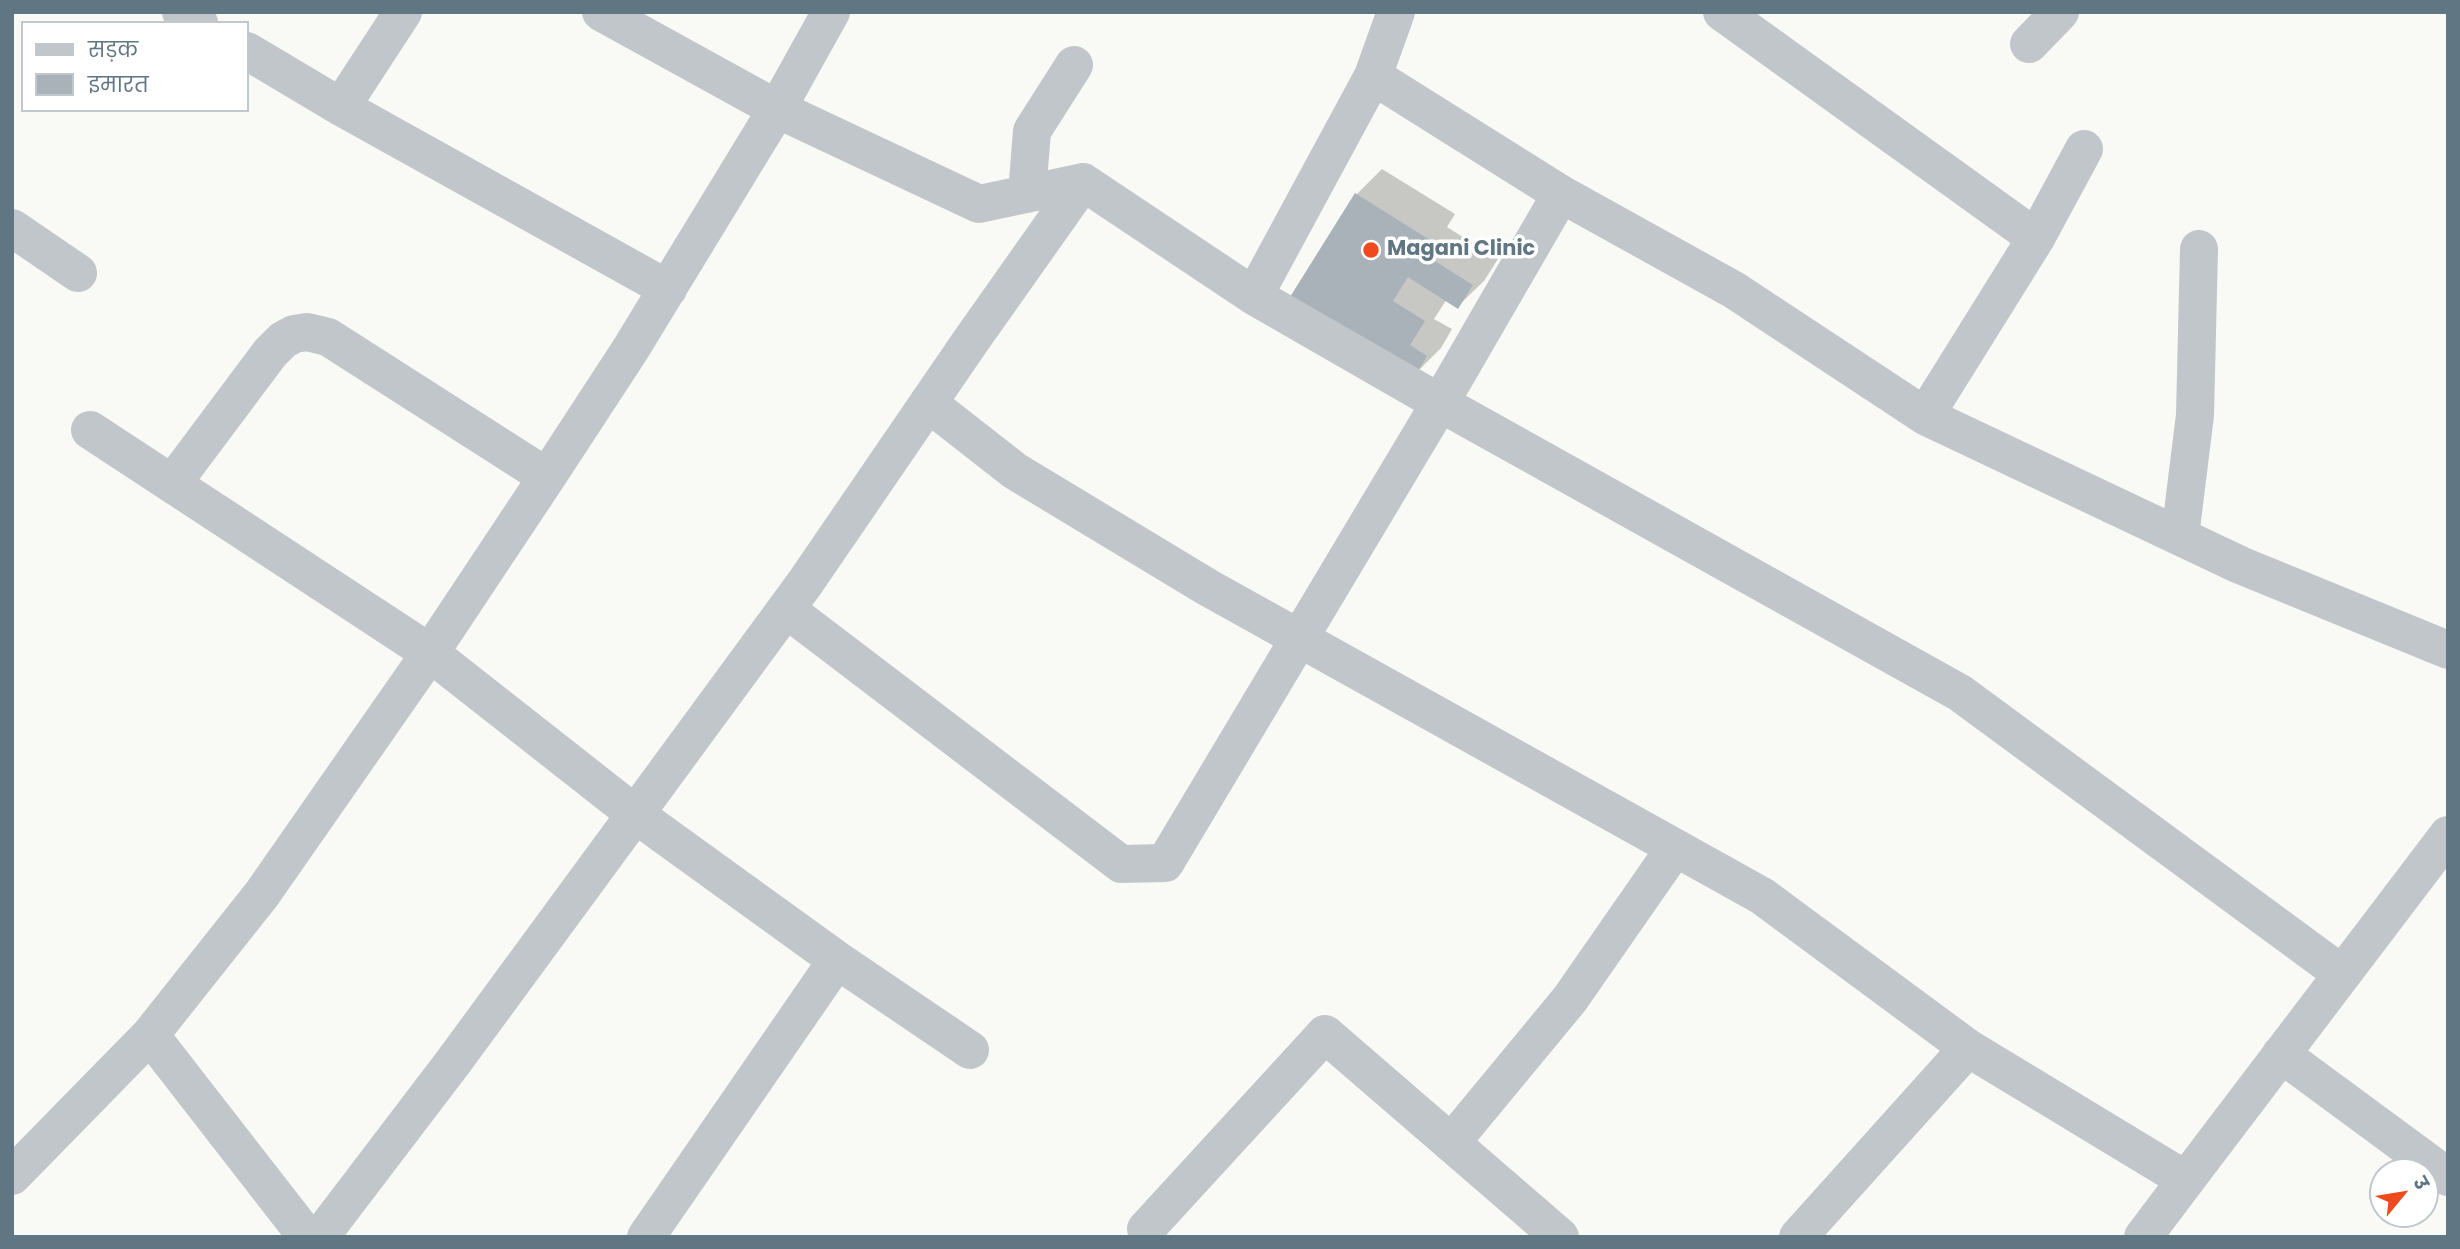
<!DOCTYPE html>
<html>
<head>
<meta charset="utf-8">
<style>
  body { margin:0 }
  #map { position:relative; width:2460px; height:1249px; overflow:hidden; background:#f9f9f6; font-family:Poppins,"Noto Sans Devanagari",sans-serif }
  canvas { display:block }
  .frame { position:absolute; inset:0; border:14px solid #617683; pointer-events:none }
  .legend { position:absolute; left:21px; top:21px; width:228px; height:91px; box-sizing:border-box; background:#fff; border:2px solid #c0c8cd; margin:0; padding:9px 12px; list-style:none; font-size:21px; color:#617683 }
  .legend li { display:flex; align-items:center; gap:14px; height:35px }
  .legend b { width:35px; border:2px solid #c0c8cd }
  .north { position:absolute; left:2369px; top:1158px; width:70px; height:70px; box-sizing:border-box; background:#fff; border:2px solid #c0c8cd; border-radius:50%; rotate:60deg; font-size:19px; font-weight:700; line-height:28px; text-align:center; color:#617683 }
  .north::after { content:''; display:block; margin:auto; width:24px; height:32px; background:#f1491e; clip-path:polygon(50% 0,100% 100%,50% 72%,0 100%) }
</style>
</head>
<body>
<div id="map">
<canvas width="2460" height="1249"></canvas>
<div class="frame"></div>
<ul class="legend">
<li><b style="height:9px;background:#c1c6ca"></b>सड़क</li>
<li><b style="height:19px;background:#a8b2b8"></b>इमारत</li>
</ul>
<div class="north">उ</div>
</div>
<script>
const ctx = document.querySelector('canvas').getContext('2d');
ctx.lineJoin = 'round';
function paint(path, color) {
  ctx.fillStyle = color;
  ctx.fill(path, 'evenodd');
}
function toPath(rows) {
  const path = new Path2D();
  for (const r of rows) {
    path.moveTo(r[0], r[1]);
    for (let i = 2; i < r.length; i += 2) path.lineTo(r[i], r[i + 1]);
  }
  return path;
}
function stroke(path, color, width, dash) {
  ctx.strokeStyle = color;
  ctx.lineWidth = width;
  ctx.lineCap = dash ? 'butt' : 'round';
  ctx.setLineDash(dash || []);
  ctx.stroke(path);
}
function label(font, color, halo, rows, align = 'center') {
  ctx.font = font + ' Poppins,sans-serif';
  ctx.lineWidth = 7;
  ctx.setLineDash([]);
  ctx.textBaseline = 'middle';
  ctx.strokeStyle = halo;
  ctx.fillStyle = color;
  for (const [text, x, y, turn = 0] of rows) {
    ctx.save();
    ctx.translate(x, y);
    ctx.rotate((+turn || 0) * Math.PI / 180);
    ctx.textAlign = isNaN(turn) ? turn : align;
    if (halo) ctx.strokeText(text, 0, 0);
    ctx.fillText(text, 0, 0);
    ctx.restore();
  }
}
paint(toPath([
  [1382,169,1455,214,1447,227,1498,259,1484,281,1458,306,1447,299,1434,319,1452,329,1441,348,1415,374,1357,194]
]), '#0003');
paint(toPath([
  [1355,193,1430,240,1422,253,1473,285,1458,309,1408,277,1393,301,1425,321,1410,345,1427,356,1415,376,1290,297]
]), '#a8b2b8');
stroke(toPath([
  [181,12,199,23],
  [601,12,777,109,831,12],
  [1722,12,2036,238],
  [2029,44,2060,12],
  [247,51,341,107,668,289],
  [1373,76,1561,194],
  [341,107,403,12],
  [2084,149,2036,238,1925,416,2240,565,2448,650],
  [1027,194,1032,131,1074,65],
  [12,228,78,273],
  [1254,296,1373,76,1396,12],
  [928,403,1015,471,1207,587,1762,896,1968,1048],
  [90,430,430,653,635,814,837,960,646,1237],
  [172,484,270,353,283,340,294,334,307,332,328,337,547,477],
  [2180,536,2195,415,2199,249],
  [786,609,1121,864,1165,863,1440,403,1561,194,1734,290,1925,416],
  [837,960,970,1050],
  [150,1035,307,1237],
  [2281,1054,2448,1177],
  [1451,1143,1570,999,1675,848],
  [12,1176,150,1035,262,894,430,653,547,477,630,350,777,109,979,204,1083,182],
  [1146,1229,1325,1034,1560,1237],
  [320,1237,454,1061,805,583,970,342,1083,182,1254,296,1440,403,1960,693,2342,974],
  [1798,1237,1968,1048,2186,1180,2448,835],
  [2143,1237,2186,1180]
]), '#c1c6ca', 38);
for (const [x, y, r, color] of [
  [1371,250,9,"#f1491e"]
]) {
  const dot = new Path2D();
  dot.arc(x, y, r, 0, 2 * Math.PI);
  ctx.fillStyle = color;
  ctx.fill(dot);
  stroke(dot, '#fff', 2.5);
}
label('bold 21px', '#617683', '#fff', [
  ["Magani Clinic",1387,250]
], 'left');
</script>
</body>
</html>
